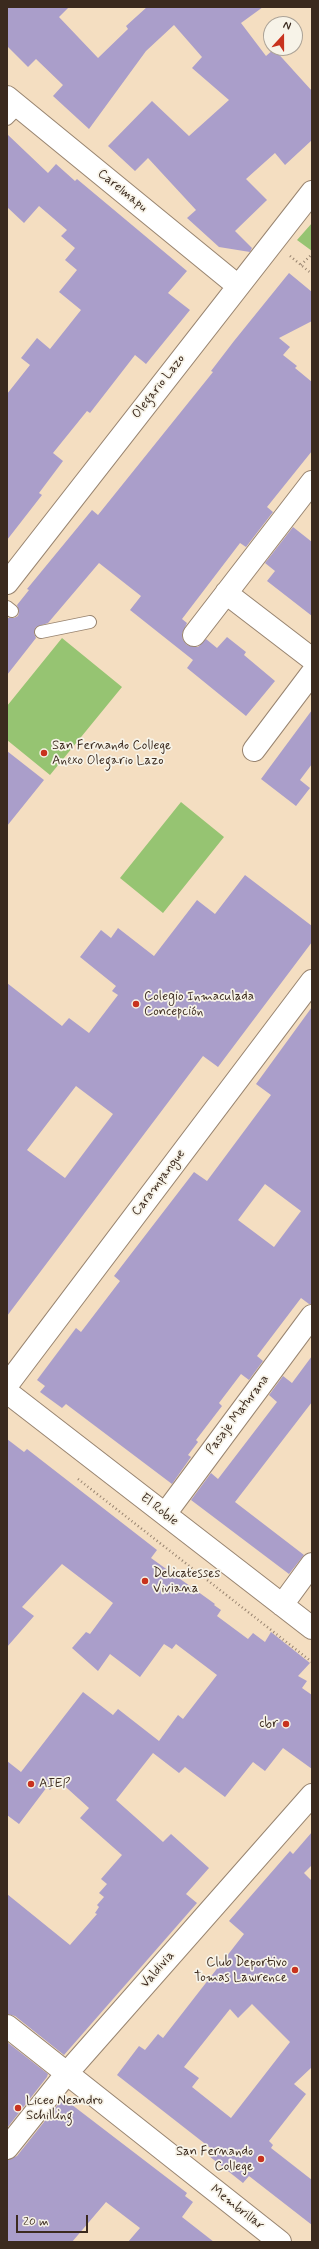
<!DOCTYPE html>
<html>
<head>
<meta charset="utf-8">
<style>
  body { margin:0 }
  #map { position:relative; width:319px; height:2249px; overflow:hidden; background:#f4dec1; font-family:Mynerve,sans-serif }
  canvas { display:block }
  .frame { position:absolute; inset:0; border:8px solid #3b2a1e; pointer-events:none }
  .north { position:absolute; left:263px; top:16px; width:40px; height:40px; box-sizing:border-box; background:#f7f3e8; border:1px solid #aca397; border-radius:50%; rotate:21deg; font-size:11px; font-weight:700; line-height:16px; text-align:center; color:#3b2a1e }
  .north::after { content:''; display:block; margin:auto; width:14px; height:18px; background:#c8321e; clip-path:polygon(50% 0,100% 100%,50% 72%,0 100%) }
  .scale { position:absolute; left:16px; top:2215px; width:72px; height:18px; box-sizing:border-box; border:2px solid #3b2a1e; border-top:0; padding-left:5px; font-size:12px; line-height:14px; white-space:nowrap; color:#3b2a1e; -webkit-text-stroke:3px #f7f3e8; paint-order:stroke }
</style>
</head>
<body>
<div id="map">
<canvas width="319" height="2249"></canvas>
<div class="frame"></div>
<div class="north">N</div>
<div class="scale">20 m</div>
</div>
<script>
const ctx = document.querySelector('canvas').getContext('2d');
ctx.lineJoin = 'round';
function paint(path, color) {
  ctx.fillStyle = color;
  ctx.fill(path, 'evenodd');
}
function toPath(rows) {
  const path = new Path2D();
  for (const r of rows) {
    path.moveTo(r[0], r[1]);
    for (let i = 2; i < r.length; i += 2) path.lineTo(r[i], r[i + 1]);
  }
  return path;
}
function stroke(path, color, width, dash) {
  ctx.strokeStyle = color;
  ctx.lineWidth = width;
  ctx.lineCap = dash ? 'butt' : 'round';
  ctx.setLineDash(dash || []);
  ctx.stroke(path);
}
function label(font, color, halo, rows, align = 'center') {
  ctx.font = font + ' Mynerve,sans-serif';
  ctx.lineWidth = 3.5;
  ctx.setLineDash([]);
  ctx.textBaseline = 'middle';
  ctx.strokeStyle = halo;
  ctx.fillStyle = color;
  for (const [text, x, y, turn = 0] of rows) {
    ctx.save();
    ctx.translate(x, y);
    ctx.rotate((+turn || 0) * Math.PI / 180);
    ctx.textAlign = isNaN(turn) ? turn : align;
    if (halo) ctx.strokeText(text, 0, 0);
    ctx.fillText(text, 0, 0);
    ctx.restore();
  }
}
paint(toPath([
  [312,223,312,251,297,240],
  [62,638,122,687,50,775,7,740,7,706],
  [181,802,224,837,163,913,120,878]
]), '#96c472');
paint(toPath([
  [7,7,69,7,59,17,98,58,128,29,126,26,147,7,263,7,241,23,266,56,274,49,312,91,312,140,285,165,275,153,246,179,267,200,235,231,252,248,250,252,219,247,187,218,196,210,148,158,135,171,108,146,152,101,189,136,229,100,192,68,202,57,174,25,146,51,89,129,53,96,63,85,36,59,28,67,7,46],
  [7,134,48,173,56,164,75,181,77,179,187,271,168,293,190,310,146,364,135,355,90,413,87,411,53,453,63,461,39,493,42,495,7,540,7,394,30,365,21,358,37,338,50,349,81,310,59,292,77,270,65,260,75,248,61,236,67,230,39,206,24,223,7,207],
  [289,273,312,292,312,321,279,338,290,347,283,355,297,366,295,368,312,382,312,451,267,507,273,512,246,547,240,543,182,619,187,623,182,634,183,640,187,645,198,647,206,639,217,648,227,637,246,652,244,655,275,681,246,716,187,668,193,660,130,610,141,596,99,563,48,623,36,627,34,633,36,638,7,675,7,618,14,618,18,616,19,612,17,605,29,590,27,589,92,510,98,515,213,372,211,371,234,341],
  [293,527,312,542,312,616,267,581,275,571,265,563],
  [312,710,312,764,300,780,310,788,296,806,261,779],
  [7,751,44,780,7,826],
  [245,875,312,926,312,942,218,1067,203,1056,7,1316,7,983,62,1026,69,1018,89,1033,118,995,112,991,116,986,80,957,101,930,111,938,118,928,154,956,197,900,215,914],
  [76,1086,113,1114,65,1178,27,1150],
  [312,1007,312,1304,309,1304,301,1298,257,1356,263,1361,249,1380,241,1374,219,1403,222,1406,196,1440,198,1442,188,1455,191,1457,172,1484,66,1404,62,1408,40,1392,45,1386,37,1380,76,1328,81,1332,120,1281,114,1276,194,1172,207,1181,271,1095,256,1084],
  [265,1184,301,1211,274,1247,238,1220],
  [312,1356,312,1402,235,1502,304,1555,289,1574,191,1500,211,1473,218,1479,277,1402,269,1395,283,1376,292,1383],
  [7,1439,24,1452,27,1449,157,1550,151,1558,215,1604,214,1605,221,1610,217,1616,248,1639,253,1633,265,1642,271,1632,310,1663,298,1676,307,1681,302,1688,312,1695,312,1769,283,1748,265,1771,253,1762,225,1797,185,1767,179,1773,153,1753,116,1800,163,1842,171,1834,209,1868,186,1894,197,1903,64,2055,15,2016,7,2014,7,1894,70,1945,97,1914,95,1913,99,1907,97,1905,104,1897,99,1893,107,1884,101,1879,122,1855,80,1818,89,1808,58,1780,50,1790,47,1787,19,1824,7,1815,7,1761,21,1772,83,1692,113,1715,118,1709,159,1741,178,1715,183,1719,217,1675,176,1644,172,1649,164,1644,140,1677,110,1654,98,1671,72,1648,86,1632,90,1634,113,1603,62,1564,22,1607,34,1616,7,1647],
  [312,1832,312,1865,304,1873,312,1881,312,2067,294,2084,306,2094,269,2141,273,2145,271,2148,312,2180,312,2225,249,2176,243,2183,209,2156,213,2150,117,2075,139,2046,145,2050,158,2034,163,2038,244,1934,229,1921,290,1851,293,1854],
  [252,2004,290,2042,231,2118,192,2087,199,2078,184,2067,230,2009,238,2018],
  [7,2042,48,2074,47,2077,7,2128],
  [63,2098,187,2193,185,2196,193,2202,182,2217,214,2242,128,2242,140,2228,106,2202,72,2242,7,2242,7,2160,17,2156]
]), '#aa9eca');
const lane = toPath([
  [7,119,19,107],
  [7,607,12,611],
  [41,632,90,622]
]);
const street = toPath([
  [7,97,238,286],
  [7,583,312,192],
  [226,593,312,659],
  [194,635,312,482],
  [254,750,312,673],
  [7,1392,312,1628],
  [165,1514,312,1316],
  [282,1605,312,1564],
  [7,2026,280,2242],
  [7,2148,67,2073,312,1795]
]);
const secondary = toPath([
  [7,1385,312,981]
]);
stroke(lane, '#988470', 14);
stroke(street, '#988470', 24);
stroke(secondary, '#988470', 24);
stroke(toPath([
  [290,256,312,274],
  [301,265,312,254],
  [78,1479,312,1662]
]), '#988470', 2.5, [1, 3]);
stroke(lane, '#fff', 12);
stroke(street, '#fff', 22);
stroke(secondary, '#fff', 22);
for (const [x, y, r, color] of [
  [44,753,4,"#c8321e"],
  [136,1004,4,"#c8321e"],
  [145,1581,4,"#c8321e"],
  [286,1724,4,"#c8321e"],
  [31,1784,4,"#c8321e"],
  [295,1970,4,"#c8321e"],
  [18,2108,4,"#c8321e"],
  [261,2159,4,"#c8321e"]
]) {
  const dot = new Path2D();
  dot.arc(x, y, r, 0, 2 * Math.PI);
  ctx.fillStyle = color;
  ctx.fill(dot);
  stroke(dot, '#f7f3e8', 1.5);
}
label('13px', '#3b2a1e', '#f7f3e8', [
  ["Carelmapu",122,191,39],
  ["Olegario Lazo",159,387,-52],
  ["Carampangue",159,1183,-53],
  ["Pasaje Maturana",238,1415,-53],
  ["El Roble",159,1510,38],
  ["Valdivia",158,1970,-49],
  ["Membrillar",237,2208,38]
]);
label('13px', '#3b2a1e', '#f7f3e8', [
  ["San Fernando College",52,746],
  ["Anexo Olegario Lazo",52,761],
  ["Colegio Inmaculada",144,997],
  ["Concepción",144,1012],
  ["Delicatesses",153,1574],
  ["Viviana",153,1589],
  ["cbr",278,1724,"right"],
  ["AIEP",39,1784],
  ["Club Deportivo",287,1963,"right"],
  ["Tomas Lawrence",287,1978,"right"],
  ["Liceo Neandro",26,2101],
  ["Schilling",26,2116],
  ["San Fernando",253,2152,"right"],
  ["College",253,2167,"right"]
], 'left');
</script>
</body>
</html>
